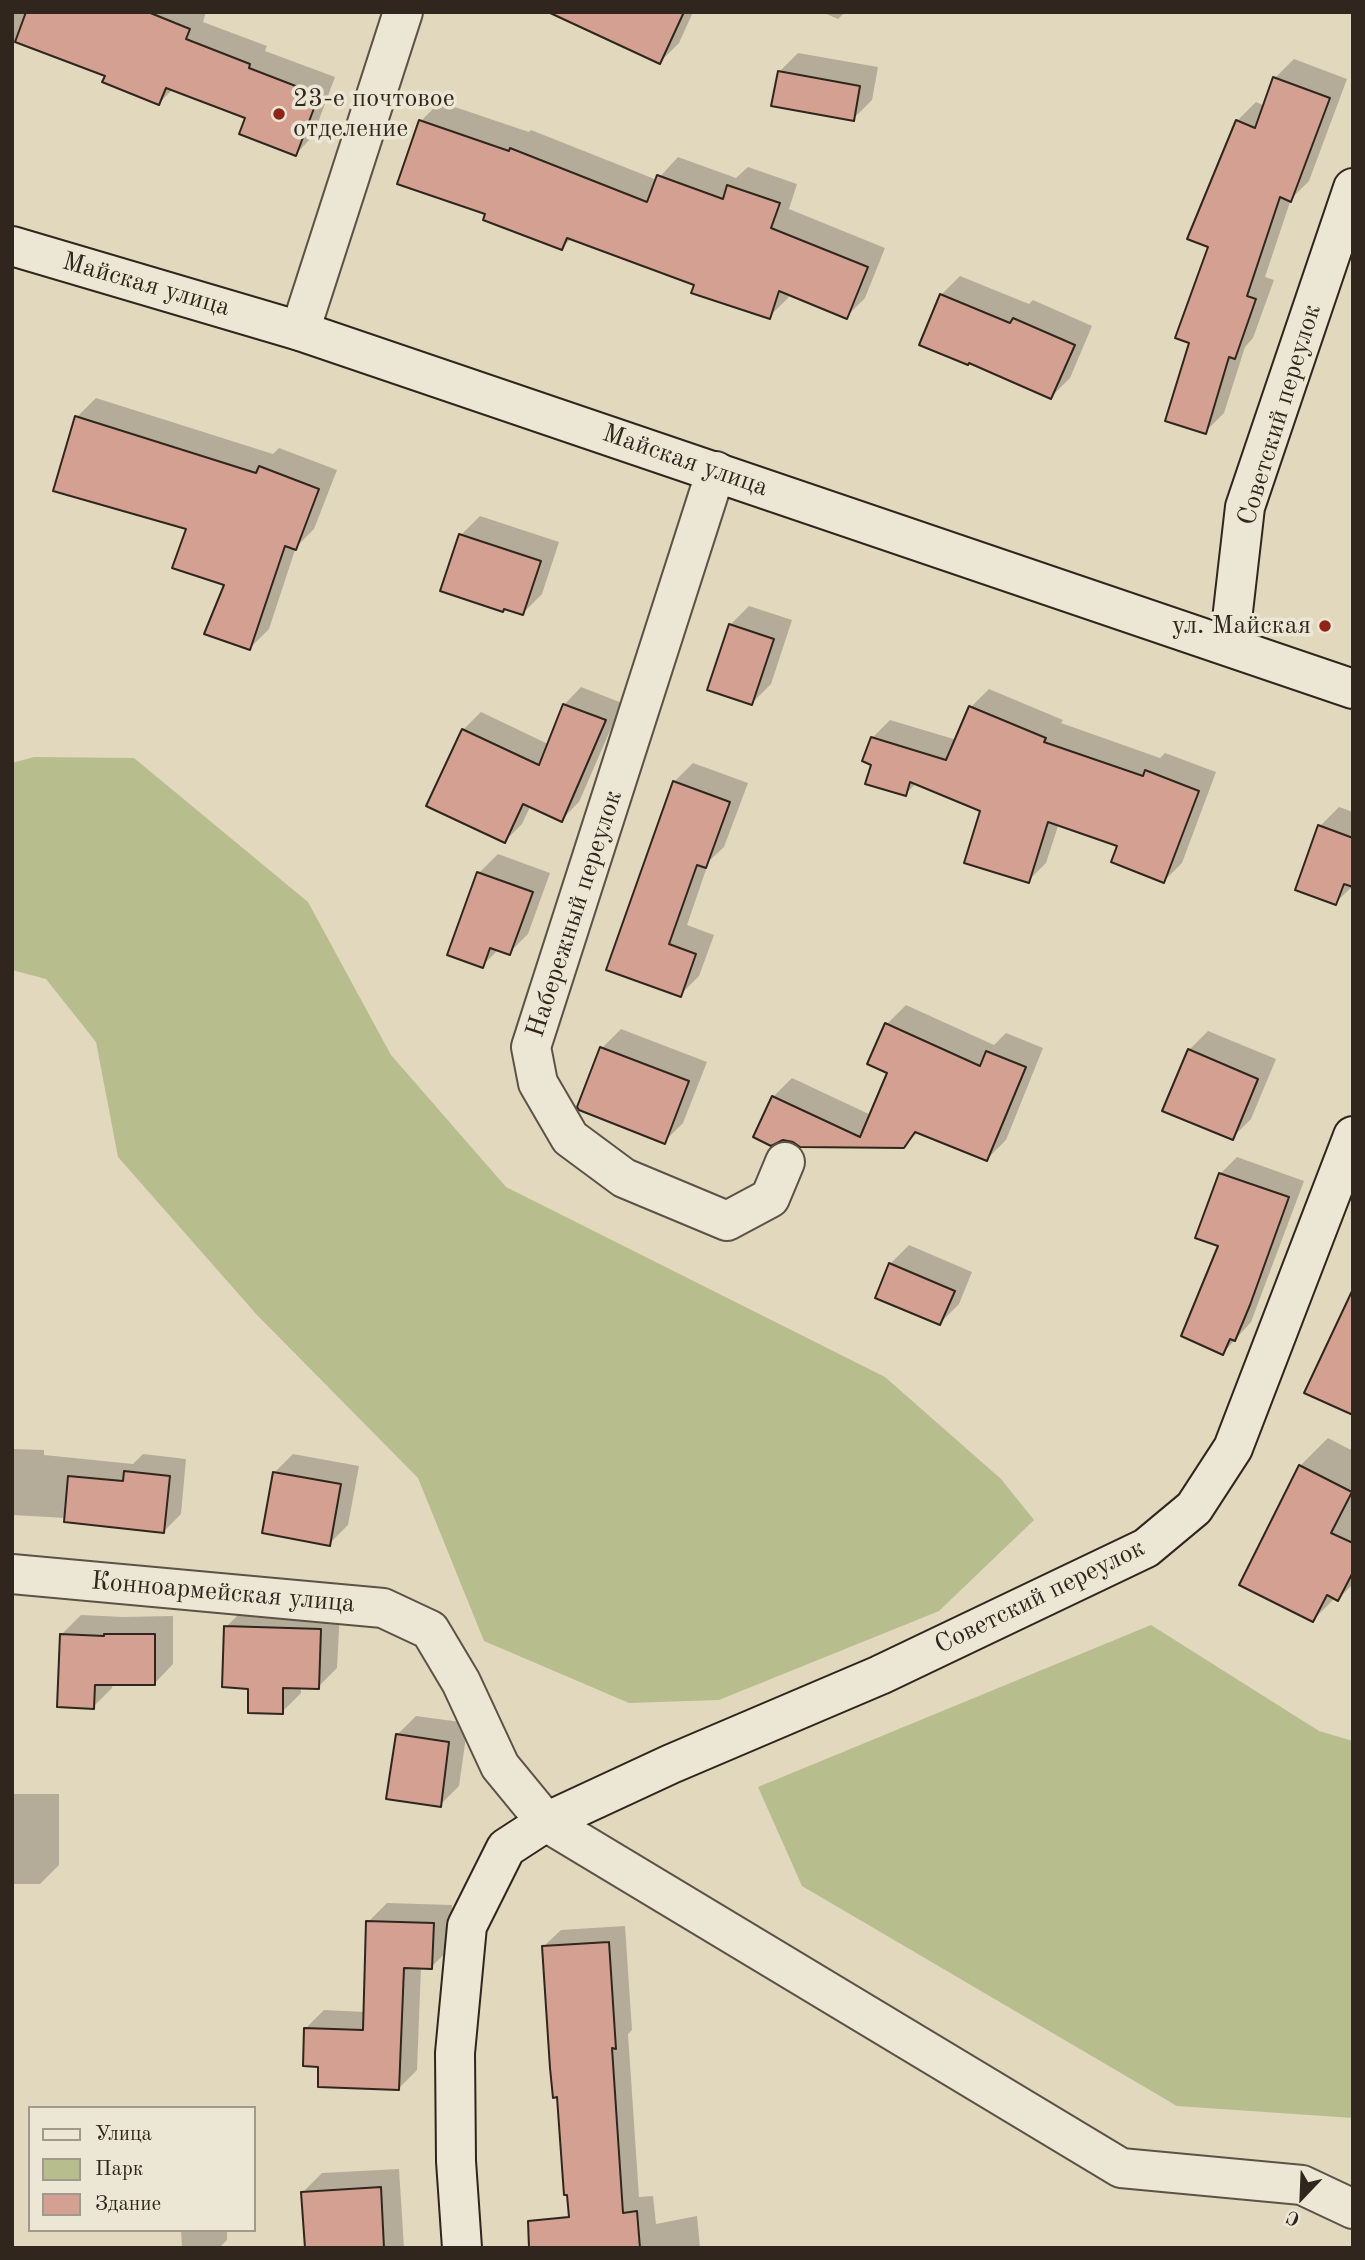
<!DOCTYPE html>
<html>
<head>
<meta charset="utf-8">
<style>
  body { margin:0 }
  #map { position:relative; width:1365px; height:2260px; overflow:hidden; background:#e1d8be; font-family:"Old Standard TT",serif }
  canvas { display:block }
  .frame { position:absolute; inset:0; border:14px solid #30261d; pointer-events:none }
  .legend { position:absolute; left:28px; top:2106px; width:228px; height:126px; box-sizing:border-box; background:#ece6d5; border:2px solid #a1998b; margin:0; padding:9px 12px; list-style:none; font-size:21px; color:#30261d }
  .legend li { display:flex; align-items:center; gap:14px; height:35px }
  .legend b { width:35px; border:2px solid #a1998b }
  .north { position:absolute; left:1267px; top:2162px; width:70px; height:70px; -webkit-text-stroke:5px #ece6d5; paint-order:stroke; rotate:203deg; font-size:19px; font-weight:700; line-height:28px; text-align:center; color:#30261d }
  .north::after { content:''; display:block; margin:auto; width:24px; height:32px; background:#30261d; clip-path:polygon(50% 0,100% 100%,50% 72%,0 100%) }
</style>
</head>
<body>
<div id="map">
<canvas width="1365" height="2260"></canvas>
<div class="frame"></div>
<ul class="legend">
<li><b style="height:9px;background:#ece6d5"></b>Улица</li>
<li><b style="height:19px;background:#b8bd8e"></b>Парк</li>
<li><b style="height:19px;background:#d3a091"></b>Здание</li>
</ul>
<div class="north">С</div>
</div>
<script>
const ctx = document.querySelector('canvas').getContext('2d');
ctx.lineJoin = 'round';
function paint(path, color) {
  ctx.fillStyle = color;
  ctx.fill(path, 'evenodd');
}
function toPath(rows) {
  const path = new Path2D();
  for (const r of rows) {
    path.moveTo(r[0], r[1]);
    for (let i = 2; i < r.length; i += 2) path.lineTo(r[i], r[i + 1]);
  }
  return path;
}
function stroke(path, color, width, dash) {
  ctx.strokeStyle = color;
  ctx.lineWidth = width;
  ctx.lineCap = dash ? 'butt' : 'round';
  ctx.setLineDash(dash || []);
  ctx.stroke(path);
}
function label(font, color, halo, rows, align = 'center') {
  ctx.font = font + ' "Old Standard TT",serif';
  ctx.lineWidth = 7;
  ctx.setLineDash([]);
  ctx.textBaseline = 'middle';
  ctx.strokeStyle = halo;
  ctx.fillStyle = color;
  for (const [text, x, y, turn = 0] of rows) {
    ctx.save();
    ctx.translate(x, y);
    ctx.rotate((+turn || 0) * Math.PI / 180);
    ctx.textAlign = isNaN(turn) ? turn : align;
    if (halo) ctx.strokeText(text, 0, 0);
    ctx.fillText(text, 0, 0);
    ctx.restore();
  }
}
paint(toPath([
  [34,757,134,758,308,902,391,1055,506,1187,885,1377,1001,1479,1034,1520,939,1611,719,1700,629,1703,484,1641,418,1478,257,1315,118,1157,96,1042,46,979,12,970,12,763],
  [1151,1625,1319,1731,1353,1741,1353,2118,1177,2106,802,1886,758,1787]
]), '#b8bd8e');
paint(toPath([
  [12,12,206,12,203,22,267,46,265,51,335,77,313,136,296,154,247,117,173,89,159,103,107,75,12,40],
  [607,12,693,12,679,43,660,62],
  [822,12,845,12,838,19],
  [798,53,878,67,872,100,853,119,779,72],
  [1294,59,1347,79,1309,181,1291,199,1265,277,1274,280,1253,338,1245,347,1224,413,1205,432,1191,342,1237,121,1256,102,1265,106,1275,78],
  [440,102,529,132,531,130,657,180,678,157,736,178,748,167,797,184,789,209,885,248,865,298,846,317,790,294,788,298,769,317,696,284,572,238,561,248,487,213,421,121],
  [960,276,1029,304,1033,300,1092,326,1070,378,1051,397,941,295],
  [96,398,273,454,279,448,337,470,314,529,296,547,269,629,250,648,226,584,188,528,77,417],
  [480,516,559,542,542,594,523,613,461,535],
  [749,606,792,620,771,684,752,703,730,625],
  [581,687,622,703,579,802,561,820,531,805,522,824,505,841,463,730,481,712,548,744,564,705],
  [989,689,1063,720,1061,723,1160,758,1165,753,1216,772,1182,863,1164,881,1119,845,1059,823,1046,863,1028,881,982,810,917,783,905,794,873,764,872,738,890,720,957,740,971,707],
  [693,763,748,783,724,847,709,861,687,925,714,935,699,976,680,995,608,969,674,782],
  [1339,807,1353,812,1353,886,1335,903,1320,826],
  [498,854,550,873,528,934,509,953,499,949,482,966,479,873],
  [906,1005,994,1045,1006,1033,1043,1048,1006,1140,987,1159,918,1132,904,1146,801,1145,773,1097,792,1078,871,1115,889,1072,887,1024],
  [621,1029,707,1062,683,1123,664,1142,602,1048],
  [1208,1031,1276,1059,1251,1119,1232,1138,1189,1050],
  [1237,1157,1304,1181,1251,1322,1223,1353,1220,1174],
  [909,1245,972,1272,959,1304,940,1323,890,1264],
  [1328,1438,1353,1451,1353,1584,1338,1599,1335,1598,1313,1620,1300,1466],
  [12,1449,44,1450,44,1455,133,1464,143,1454,186,1459,181,1514,164,1531,66,1518,12,1515],
  [293,1454,359,1466,348,1525,329,1544,274,1473],
  [245,1608,340,1611,337,1668,318,1687,301,1686,301,1693,282,1712,250,1687,226,1627],
  [81,1615,123,1617,173,1616,173,1664,154,1684,113,1683,112,1688,93,1707,62,1634],
  [416,1716,468,1723,459,1786,440,1805,397,1735],
  [12,1794,59,1794,59,1865,40,1884,12,1884],
  [387,1903,452,1905,451,1948,431,1967,421,1967,417,2070,398,2089,320,2065,305,2029,324,2010,365,2012,368,1922],
  [625,1926,632,2030,628,2034,639,2197,653,2196,656,2224,697,2216,700,2248,572,2248,544,1946,561,1930],
  [399,2169,404,2248,306,2248,303,2192,322,2173],
  [181,2230,227,2230,227,2240,219,2248,182,2248]
]), '#0003');
const building = toPath([
  [26,12,148,12,190,29,186,39,250,64,249,68,319,95,296,156,239,134,245,118,166,88,159,105,102,82,105,76,15,42,26,12],
  [548,12,684,12,660,64,548,12],
  [778,71,860,86,854,121,771,106,778,71],
  [1273,77,1330,98,1291,202,1280,197,1247,296,1256,299,1235,359,1229,357,1206,434,1165,421,1189,343,1175,338,1208,247,1187,239,1236,120,1255,128,1273,77],
  [419,120,509,151,510,148,647,202,657,175,723,199,727,185,780,203,771,228,868,267,847,319,779,291,770,319,691,293,694,285,567,238,562,250,483,220,485,214,397,184,419,120],
  [940,294,1010,323,1013,318,1075,345,1051,399,969,363,968,365,919,345,940,294],
  [75,416,256,473,259,466,319,489,296,550,285,546,250,650,204,634,224,585,172,568,186,529,53,491,75,416],
  [459,534,541,561,523,615,504,609,503,612,440,591,459,534],
  [729,624,774,639,752,705,707,690,729,624],
  [563,704,606,720,562,822,523,804,505,843,426,806,462,729,539,765,563,704],
  [969,706,1046,738,1044,742,1143,776,1145,770,1199,791,1164,883,1111,862,1117,846,1048,822,1029,883,964,863,980,811,910,782,906,796,865,784,871,765,862,761,871,737,946,760,969,706],
  [673,781,730,802,706,868,697,865,669,944,696,954,681,997,606,970,673,781],
  [1318,825,1353,838,1353,887,1344,884,1336,905,1295,890,1318,825],
  [477,872,533,892,510,955,490,948,483,968,447,955,477,872],
  [885,1023,980,1066,986,1051,1026,1067,987,1161,915,1132,904,1148,800,1147,793,1142,783,1140,771,1146,753,1137,772,1096,860,1137,887,1073,867,1064,885,1023],
  [600,1047,689,1081,665,1144,579,1110,577,1107,600,1047],
  [1188,1049,1258,1079,1233,1140,1162,1111,1188,1049],
  [1219,1173,1289,1197,1250,1305,1235,1341,1230,1339,1223,1355,1181,1336,1218,1246,1195,1238,1219,1173],
  [889,1263,955,1291,940,1325,875,1298,889,1263],
  [1353,1289,1353,1415,1304,1393,1353,1289],
  [1299,1465,1352,1492,1331,1533,1353,1543,1353,1572,1338,1601,1327,1595,1313,1622,1239,1585,1299,1465],
  [124,1471,170,1476,164,1533,64,1522,68,1476,123,1481,124,1471],
  [273,1472,341,1484,330,1546,262,1533,273,1472],
  [224,1626,321,1629,319,1689,283,1688,283,1714,248,1713,248,1689,222,1687,224,1626],
  [60,1634,104,1636,104,1634,155,1634,155,1685,95,1685,94,1709,57,1707,60,1634],
  [396,1734,449,1742,441,1807,386,1799,396,1734],
  [366,1921,434,1923,432,1969,404,1968,399,2090,318,2087,318,2067,303,2066,304,2028,363,2030,366,1921],
  [609,1942,616,2049,612,2048,623,2213,637,2211,640,2248,529,2248,528,2221,569,2217,567,2195,564,2195,557,2097,553,2098,550,2068,542,1946,609,1942],
  [381,2187,384,2248,305,2248,301,2192,381,2187]
]);
paint(building, '#d3a091');
stroke(building, '#30261d', 2);
const street = toPath([
  [300,331,403,12],
  [716,471,531,1047,538,1083,570,1138,624,1178,727,1221,770,1198,785,1162],
  [12,1574,383,1608,430,1630,461,1682,500,1766,546,1822,1121,2168,1302,2185,1353,2209]
]);
const secondary = toPath([
  [12,246,300,331,1353,689],
  [1229,646,1245,507,1353,188],
  [462,2248,456,2161,455,2053,467,1926,506,1848,546,1822,671,1764,880,1675,1146,1548,1194,1508,1233,1448,1353,1136]
]);
stroke(street, '#5c5245', 42);
stroke(secondary, '#30261d', 42);
stroke(street, '#ece6d5', 38);
stroke(secondary, '#ece6d5', 38);
for (const [x, y, r, color] of [
  [279,114,7,"#8f2418"],
  [1325,626,7,"#8f2418"]
]) {
  const dot = new Path2D();
  dot.arc(x, y, r, 0, 2 * Math.PI);
  ctx.fillStyle = color;
  ctx.fill(dot);
  stroke(dot, '#ece6d5', 2.5);
}
label('26px', '#30261d', '#ece6d5', [
  ["23-е почтовое",293,99],
  ["отделение",293,129],
  ["ул. Майская",1311,626,"right"]
], 'left');
label('26px', '#30261d', '#ece6d5', [
  ["Майская улица",146,285,16],
  ["Советский переулок",1280,415,-73],
  ["Майская улица",685,461,19],
  ["Набережный переулок",575,914,-72],
  ["Конноармейская улица",223,1593,5],
  ["Советский переулок",1040,1597,-26]
]);
</script>
</body>
</html>
